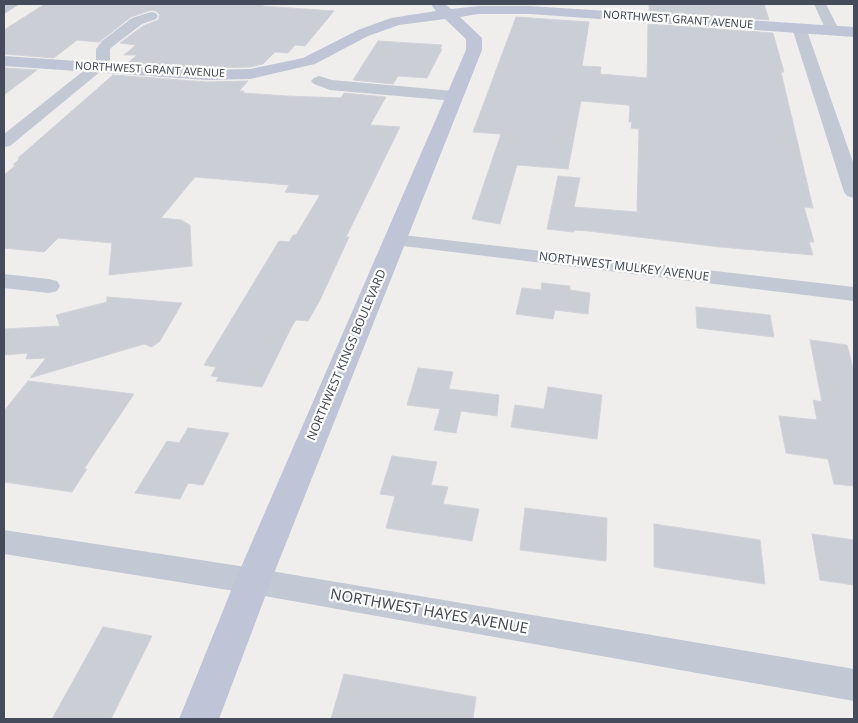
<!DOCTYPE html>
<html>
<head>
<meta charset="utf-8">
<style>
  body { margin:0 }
  #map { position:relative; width:858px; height:723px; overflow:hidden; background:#f0eeed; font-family:"Noto Sans",sans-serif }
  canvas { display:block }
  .frame { position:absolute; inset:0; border:5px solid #454b5b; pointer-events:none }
</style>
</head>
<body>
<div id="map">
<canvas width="858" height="723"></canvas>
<div class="frame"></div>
</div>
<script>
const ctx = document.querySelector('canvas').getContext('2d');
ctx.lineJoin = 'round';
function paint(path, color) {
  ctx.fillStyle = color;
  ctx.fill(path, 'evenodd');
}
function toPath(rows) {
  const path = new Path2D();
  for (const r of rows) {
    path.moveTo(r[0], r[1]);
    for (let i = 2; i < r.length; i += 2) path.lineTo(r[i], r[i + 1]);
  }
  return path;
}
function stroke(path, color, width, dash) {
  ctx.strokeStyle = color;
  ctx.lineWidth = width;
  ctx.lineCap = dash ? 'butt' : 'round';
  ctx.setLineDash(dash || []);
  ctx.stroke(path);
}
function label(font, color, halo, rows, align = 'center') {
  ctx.font = font + ' "Noto Sans",sans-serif';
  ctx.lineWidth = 4.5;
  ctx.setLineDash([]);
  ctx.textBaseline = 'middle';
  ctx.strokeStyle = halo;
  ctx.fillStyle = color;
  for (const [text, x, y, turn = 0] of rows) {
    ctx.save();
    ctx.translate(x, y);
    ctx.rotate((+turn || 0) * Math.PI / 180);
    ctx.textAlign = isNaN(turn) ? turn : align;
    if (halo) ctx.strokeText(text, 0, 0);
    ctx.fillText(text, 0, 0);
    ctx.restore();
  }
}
const building = toPath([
  [45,4,265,4,262,6,334,11,305,46,295,45,288,53,275,52,263,64,250,67,207,68,128,63,137,55,124,55,136,45,120,43,143,26,158,20,160,15,156,11,151,10,131,17,99,42,77,40,54,58,4,54,4,30,45,4],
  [649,4,764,4,769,20,649,12,649,4],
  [516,17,589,22,582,66,601,67,600,74,647,78,648,24,773,33,784,72,781,72,813,208,804,207,814,242,809,242,813,255,720,247,589,231,574,230,574,232,547,229,558,176,580,178,574,207,637,212,639,129,631,128,632,122,629,122,630,106,628,105,581,101,568,169,517,165,500,224,472,219,501,134,473,132,516,17],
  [378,41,442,45,440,49,442,49,427,78,398,76,393,84,353,80,378,41],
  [4,68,37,70,4,95,4,68],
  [113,75,207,82,248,81,239,91,244,91,243,93,287,96,341,98,344,93,386,97,370,125,400,127,346,237,349,237,320,300,308,321,296,320,291,328,262,387,216,381,219,377,211,376,216,367,204,365,279,241,289,242,293,235,296,235,320,195,285,192,289,185,195,177,161,218,181,220,190,225,192,266,109,275,112,243,58,238,44,252,4,248,4,175,16,165,13,165,20,158,18,158,113,75],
  [542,283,570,286,570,290,590,293,588,314,555,310,553,319,516,314,522,288,541,290,542,283],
  [107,297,182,303,160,341,152,347,144,344,30,378,46,358,26,359,28,353,4,355,4,329,60,326,56,315,107,302,107,297],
  [696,307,770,315,774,337,697,328,696,307],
  [810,340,847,345,854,372,854,486,834,484,828,459,786,453,779,416,817,420,813,400,822,402,810,340],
  [418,368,453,372,449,389,499,395,497,416,461,411,456,433,434,430,440,409,407,405,418,368],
  [28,381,134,394,84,469,87,469,72,492,4,482,4,411,28,381],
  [548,387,602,395,597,439,511,427,515,405,544,409,548,387],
  [188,428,229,433,203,485,188,483,180,499,135,493,167,441,179,443,188,428],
  [392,456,437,462,431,485,448,487,443,504,479,509,472,541,386,528,395,496,380,494,392,456],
  [525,508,607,518,606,561,520,550,525,508],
  [654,524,760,540,765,584,654,567,654,524],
  [812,534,854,540,854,585,820,580,812,534],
  [103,627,152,636,111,719,52,719,103,627],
  [344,674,476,697,473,719,331,719,344,674]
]);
paint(building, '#ccced5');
stroke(building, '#d1d1d9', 1);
paint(toPath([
  [5,4,20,4,4,14,5,4],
  [814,4,826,4,839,30,837,33,827,33,814,4],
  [151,12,156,13,158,16,156,19,142,24,112,47,110,49,110,60,101,71,10,146,4,147,4,134,91,65,96,59,96,49,102,41,132,18,151,12],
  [799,24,806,28,854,165,854,198,847,196,844,192,792,28,799,24],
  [319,76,332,80,454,91,460,93,462,96,460,99,454,101,330,90,314,84,311,81,314,78,319,76],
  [394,234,854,287,854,301,387,244,384,240,387,236,394,234],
  [4,274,49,279,57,281,60,286,57,291,49,293,4,288,4,274],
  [4,530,253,568,854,669,854,701,253,594,4,554,4,530]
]), '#c3c8d5');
paint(toPath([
  [433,4,445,4,451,9,478,6,530,6,854,27,854,37,530,14,478,14,460,17,482,38,482,50,271,581,219,719,179,719,235,581,466,50,466,39,445,19,399,25,368,36,315,64,250,79,207,80,4,66,4,56,207,70,250,69,303,58,358,30,391,18,436,11,432,6,433,4]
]), '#bfc4d7');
label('11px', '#454b5b', '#fff', [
  ["NORTHWEST GRANT AVENUE",678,20,4],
  ["NORTHWEST GRANT AVENUE",150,70,3]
]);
label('12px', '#454b5b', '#fff', [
  ["NORTHWEST MULKEY AVENUE",624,267,7],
  ["NORTHWEST KINGS BOULEVARD",347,355,-67]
]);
label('15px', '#454b5b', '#fff', [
  ["NORTHWEST HAYES AVENUE",429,612,10]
]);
</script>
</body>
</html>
